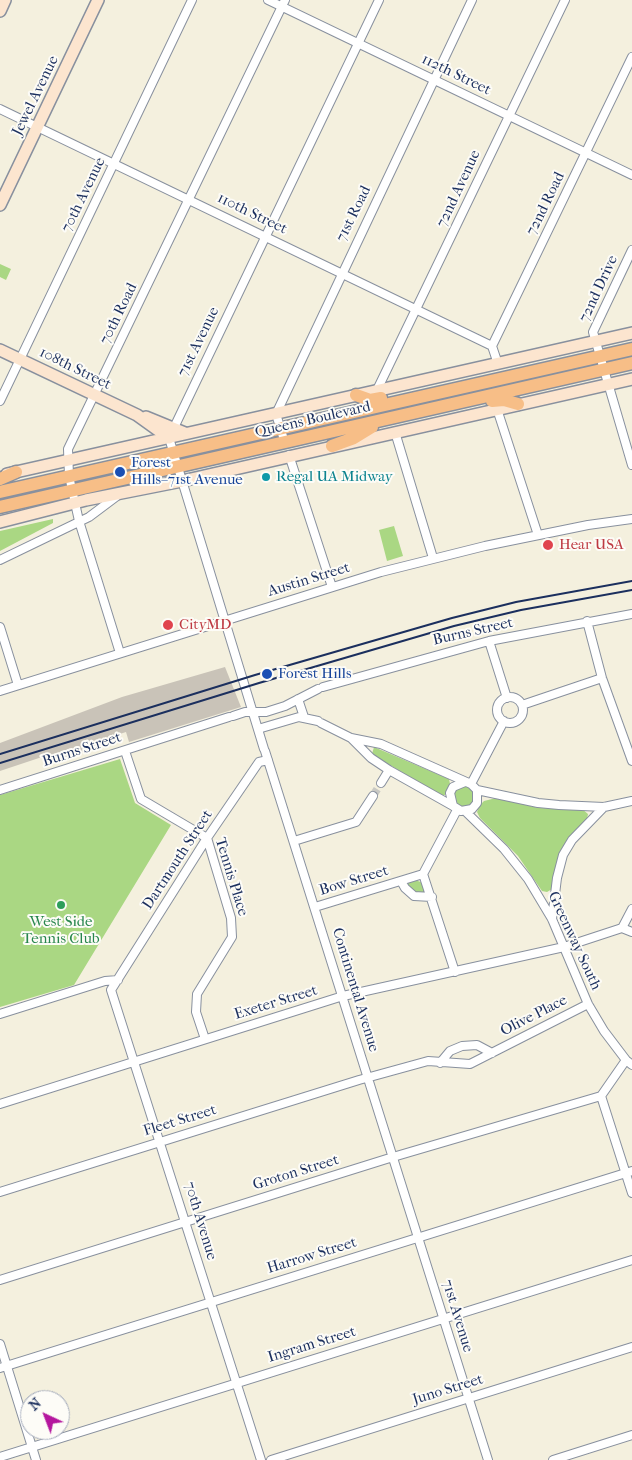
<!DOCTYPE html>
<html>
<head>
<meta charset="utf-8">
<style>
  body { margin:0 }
  #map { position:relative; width:632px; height:1460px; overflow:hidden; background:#f4f0de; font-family:"IM FELL French Canon",serif }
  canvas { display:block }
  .north { position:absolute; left:20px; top:1390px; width:50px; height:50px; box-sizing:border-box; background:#fdfcf7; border:1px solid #a3aaba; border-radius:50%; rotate:317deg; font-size:14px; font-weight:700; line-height:20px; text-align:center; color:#1b2f5e }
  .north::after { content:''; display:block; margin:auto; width:18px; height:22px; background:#b5179e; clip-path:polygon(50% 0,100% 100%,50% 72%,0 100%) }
</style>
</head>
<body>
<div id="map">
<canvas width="632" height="1460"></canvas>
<div class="north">N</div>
</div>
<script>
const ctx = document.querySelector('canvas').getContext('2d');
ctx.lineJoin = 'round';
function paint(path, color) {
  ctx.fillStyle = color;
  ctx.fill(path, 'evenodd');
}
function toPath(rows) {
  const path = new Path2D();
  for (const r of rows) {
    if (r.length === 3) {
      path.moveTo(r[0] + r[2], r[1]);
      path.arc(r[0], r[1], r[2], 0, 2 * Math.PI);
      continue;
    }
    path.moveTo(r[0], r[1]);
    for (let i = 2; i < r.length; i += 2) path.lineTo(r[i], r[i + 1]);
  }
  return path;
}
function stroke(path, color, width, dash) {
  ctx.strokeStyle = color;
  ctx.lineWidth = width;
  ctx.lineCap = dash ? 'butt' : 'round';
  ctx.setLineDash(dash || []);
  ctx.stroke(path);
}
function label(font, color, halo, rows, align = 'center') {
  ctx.font = font + ' "IM FELL French Canon",serif';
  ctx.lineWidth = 4;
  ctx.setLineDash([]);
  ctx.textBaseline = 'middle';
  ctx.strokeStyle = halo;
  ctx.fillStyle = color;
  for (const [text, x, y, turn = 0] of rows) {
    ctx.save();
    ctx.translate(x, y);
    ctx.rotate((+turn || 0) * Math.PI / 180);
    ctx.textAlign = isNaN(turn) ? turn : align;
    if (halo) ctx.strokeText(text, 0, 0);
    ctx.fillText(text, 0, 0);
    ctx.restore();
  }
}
paint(toPath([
  [225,667,241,707,129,742,126,732,95,742,96,747,53,761,51,754,0,771,0,743,122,697]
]), '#c9c3b8');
paint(toPath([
  [0,264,11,269,6,280,0,277],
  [53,519,53,523,0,551,0,531],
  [394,526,403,556,387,561,379,530],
  [374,747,449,779,450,784,445,795,439,795,372,754],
  [120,759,135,803,171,825,74,985,0,1007,0,795],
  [464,797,11],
  [496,798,539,808,582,809,588,814,587,819,570,838,552,889,547,892,542,891,518,856,480,818,477,812,480,805,484,801],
  [413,879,423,883,427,891,424,894,412,892,407,884]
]), '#aad783');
stroke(toPath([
  [373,796,381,783]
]), '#c9c9c4', 8, [8, 4]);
const street = toPath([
  [268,0,632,175],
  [0,109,492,346],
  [632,250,593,332,632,465],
  [498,364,492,346,632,57],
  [377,390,565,0],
  [0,401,192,0],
  [497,409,538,535],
  [395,432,433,558],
  [285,443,276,414,472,0],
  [289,455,332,587],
  [0,560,89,517,117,496],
  [587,621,602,678,632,761],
  [0,627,18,685],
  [489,641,507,698],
  [120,653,79,521,69,476,68,449,285,0],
  [323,687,489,641,632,614],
  [0,691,381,572,485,546,588,525,632,519],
  [510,710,13],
  [298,699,304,717],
  [522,705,602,678],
  [233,716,245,712,266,712,285,706,318,689],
  [321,723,351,738,381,744,471,784,477,790,477,803,472,809,461,811,453,806,450,793,453,787,465,782],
  [258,729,299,717,318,721],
  [351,738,371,758,389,770,453,806],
  [264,749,169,438,379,0],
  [125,751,141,799,207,838,231,918,232,937,197,994,196,1012,205,1039],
  [265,751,488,1460],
  [381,783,389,770],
  [471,784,504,721],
  [0,790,229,717],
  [477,790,538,803,559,805,604,807,632,801],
  [465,811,504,849,528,879,552,919,588,1004,604,1031,626,1060,632,1065],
  [294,841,356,822,373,796],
  [423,874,455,972],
  [423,874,457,810],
  [401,881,405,888,414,896,432,897],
  [315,907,423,874],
  [552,919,557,878,563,855,572,840,604,807],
  [622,928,632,909],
  [0,1014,105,981,118,980],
  [440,1063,450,1051,462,1046,477,1045,492,1053],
  [601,1096,632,1193],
  [601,1096,626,1060],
  [0,1104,343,996,564,947,622,928,632,932],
  [0,1192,359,1080,428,1061,470,1064,588,1004],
  [0,1280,393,1157,601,1096],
  [0,1344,36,1460],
  [0,1368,632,1171],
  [0,1457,632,1260],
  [261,1460,111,990,207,838,259,762,268,760],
  [271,1460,632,1347],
  [553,1460,632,1435]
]);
const secondary = toPath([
  [0,11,5,0],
  [0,205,98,0],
  [0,350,137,415,169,438],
  [146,417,185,433],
  [7,474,632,333],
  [0,522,86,500,182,481,632,379]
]);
const primary = toPath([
  [356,395,370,400,381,398],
  [492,401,504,400,518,404],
  [332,446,354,438,372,427],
  [0,479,16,472],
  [0,492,632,349],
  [0,507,632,363]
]);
stroke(street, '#88909e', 10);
stroke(secondary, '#88909e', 14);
stroke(primary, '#88909e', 15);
stroke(street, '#fff', 8);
stroke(secondary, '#fce5cf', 11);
stroke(primary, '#f7be87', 12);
stroke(toPath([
  [0,754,255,675,452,618,516,602,632,581],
  [0,763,259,683,454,626,521,610,632,590]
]), '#1b2f5e', 2);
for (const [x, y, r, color] of [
  [120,472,6,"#1a4fb4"],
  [266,477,5,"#0f9aa8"],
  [548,545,6,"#e0444e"],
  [168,625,6,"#e0444e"],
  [267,674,6,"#1a4fb4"],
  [61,905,5,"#2e9e5b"]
]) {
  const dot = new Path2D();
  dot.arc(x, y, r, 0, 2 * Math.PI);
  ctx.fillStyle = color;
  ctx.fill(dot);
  stroke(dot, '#fdfcf7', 2);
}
label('15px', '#1b2f5e', '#fdfcf7', [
  ["112th Street",456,75,26],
  ["Jewel Avenue",36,96,-64],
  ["72nd Avenue",459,189,-65],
  ["70th Avenue",84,195,-64],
  ["72nd Road",546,204,-64],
  ["110th Street",252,214,26],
  ["71st Road",354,214,-64],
  ["72nd Drive",599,289,-65],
  ["70th Road",119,314,-64],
  ["71st Avenue",199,342,-64],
  ["108th Street",75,369,26],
  ["Queens Boulevard",313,420,-13],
  ["Austin Street",309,580,-17],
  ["Burns Street",473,632,-13],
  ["Burns Street",82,750,-18],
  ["Dartmouth Street",178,860,-57],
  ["Tennis Place",231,877,73],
  ["Bow Street",354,881,-17],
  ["Greenway South",574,941,65],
  ["Continental Avenue",355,990,73],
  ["Exeter Street",276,1003,-17],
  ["Olive Place",534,1016,-27],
  ["Fleet Street",180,1121,-17],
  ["Groton Street",296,1173,-17],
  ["70th Avenue",200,1221,73],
  ["Harrow Street",312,1256,-17],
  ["71st Avenue",457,1316,73],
  ["Ingram Street",312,1345,-17],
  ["Juno Street",448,1390,-17]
]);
label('15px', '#164399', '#fdfcf7', [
  ["Forest",131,463],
  ["Hills–71st Avenue",131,480],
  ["Forest Hills",278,674]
], 'left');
label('15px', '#0d838f', '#fdfcf7', [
  ["Regal UA Midway",276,477]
], 'left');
label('15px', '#be3a42', '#fdfcf7', [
  ["Hear USA",559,545],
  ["CityMD",179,625]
], 'left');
label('15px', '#27864d', '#fdfcf7', [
  ["West Side",61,922],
  ["Tennis Club",61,939]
]);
</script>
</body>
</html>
